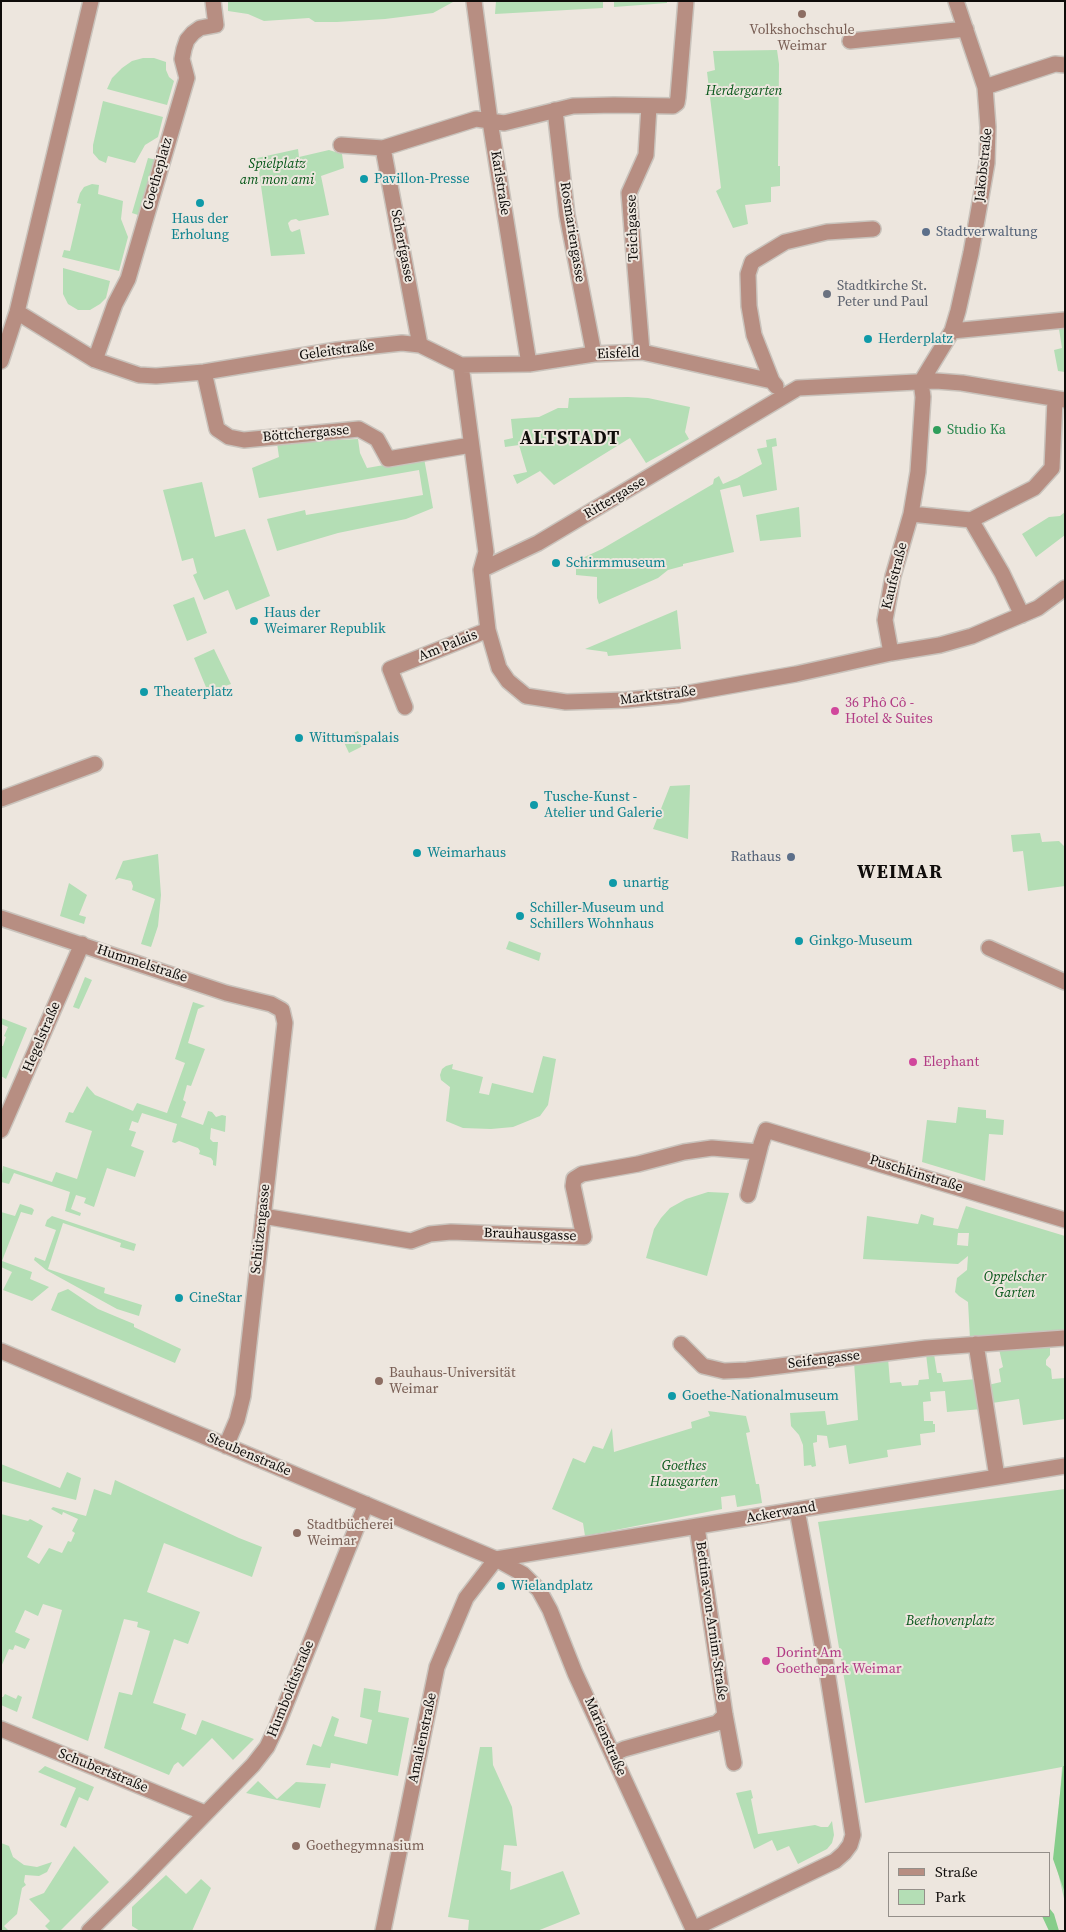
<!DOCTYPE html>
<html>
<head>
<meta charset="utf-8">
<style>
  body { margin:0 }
  #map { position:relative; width:1066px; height:1932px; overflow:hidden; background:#ede6de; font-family:"Source Serif 4",serif }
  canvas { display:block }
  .frame { position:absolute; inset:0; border:2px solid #0f0c0a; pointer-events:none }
  .legend { position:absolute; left:888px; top:1852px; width:162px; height:65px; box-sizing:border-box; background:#ede6de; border:1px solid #948f89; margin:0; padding:6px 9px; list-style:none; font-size:15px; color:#0f0c0a }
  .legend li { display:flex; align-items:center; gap:10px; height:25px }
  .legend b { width:25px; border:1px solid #948f89 }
</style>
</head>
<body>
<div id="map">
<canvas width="1066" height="1932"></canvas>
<div class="frame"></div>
<ul class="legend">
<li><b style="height:6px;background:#b78e82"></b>Straße</li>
<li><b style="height:14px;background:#b4deb5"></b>Park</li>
</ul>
</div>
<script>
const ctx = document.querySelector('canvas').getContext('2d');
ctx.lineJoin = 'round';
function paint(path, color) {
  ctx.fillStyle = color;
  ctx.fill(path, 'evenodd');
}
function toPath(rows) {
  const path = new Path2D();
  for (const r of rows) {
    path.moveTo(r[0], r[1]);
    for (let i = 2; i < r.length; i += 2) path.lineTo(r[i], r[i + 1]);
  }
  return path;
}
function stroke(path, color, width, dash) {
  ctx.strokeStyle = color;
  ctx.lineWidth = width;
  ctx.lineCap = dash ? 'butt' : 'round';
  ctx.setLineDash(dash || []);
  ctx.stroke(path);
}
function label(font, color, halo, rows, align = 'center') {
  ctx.font = font + ' "Source Serif 4",serif';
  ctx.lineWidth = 4;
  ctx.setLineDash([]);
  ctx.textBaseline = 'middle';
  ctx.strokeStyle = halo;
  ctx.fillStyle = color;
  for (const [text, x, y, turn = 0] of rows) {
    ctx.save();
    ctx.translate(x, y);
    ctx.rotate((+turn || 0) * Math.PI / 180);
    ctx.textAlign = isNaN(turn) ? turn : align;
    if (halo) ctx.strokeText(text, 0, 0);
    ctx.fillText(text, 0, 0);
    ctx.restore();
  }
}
paint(toPath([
  [228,1,453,1,453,2,433,13,385,19,337,22,315,22,309,18,264,21,248,14,228,11],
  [496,1,603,1,603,8,495,14],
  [614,1,667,1,667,3,614,7],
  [777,50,779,64,778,166,780,166,780,186,771,187,771,202,745,205,748,224,733,228,716,191,721,188,707,72,715,70,713,51],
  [143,58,154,58,166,62,166,70,169,77,174,81,167,105,107,89,112,78,122,68,132,61],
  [103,101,163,117,158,137,145,145,135,163,108,156,106,163,99,160,93,153,93,145],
  [298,149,299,157,329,150,342,154,344,168,321,176,329,215,299,221,296,219,291,220,288,223,290,230,292,232,300,229,305,254,271,256,257,158],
  [148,158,157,160,141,216,132,213],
  [92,184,99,185,98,194,123,201,121,219,128,237,119,271,62,257,64,250,70,251,81,204,77,203,80,193,84,187],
  [63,268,110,281,106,298,100,304,90,310,78,310,68,304,63,294],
  [1065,328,1065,372,1058,371,1054,350,1062,348,1059,329],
  [628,397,648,398,690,407,685,432,689,439,646,463,630,438,554,485,540,471,517,484,513,475,527,472,519,445,505,447,504,440,513,438,511,419,539,417,558,408,568,408,569,398],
  [776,438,777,446,772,447,777,490,743,497,740,485,720,490,734,552,683,564,683,566,668,570,658,578,599,604,597,598,597,577,576,575,576,561,602,549,713,484,714,479,719,476,723,484,737,478,762,464,757,449,767,447,766,440],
  [358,439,360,453,367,468,424,458,433,508,406,519,338,533,277,551,267,519,305,510,306,515,423,495,419,470,259,498,252,468,279,457,277,443],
  [202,482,215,537,245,529,270,596,236,610,228,590,204,600,193,575,197,573,193,558,182,561,163,490],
  [799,507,801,537,760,541,756,515],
  [1065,512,1065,535,1036,557,1022,534,1049,517,1060,516],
  [194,597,207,633,187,641,173,605],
  [677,610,681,649,608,656,607,652,585,649],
  [214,649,231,684,208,692,194,658],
  [358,731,365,745,349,753,342,738],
  [690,785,688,839,653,829,670,786],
  [1040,833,1042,842,1059,841,1065,847,1065,886,1028,891,1023,851,1013,852,1011,835],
  [158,854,161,895,158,926,151,947,141,944,155,899,132,890,133,886,131,881,119,878,115,880,123,861],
  [69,883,87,895,79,915,86,917,84,924,60,916],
  [509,941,541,953,539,961,506,949],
  [85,977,92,980,79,1009,73,1007],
  [193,1002,205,1006,198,1009,188,1043,205,1049,191,1086,187,1085,183,1100,186,1102,181,1117,203,1125,208,1111,212,1112,216,1117,222,1115,226,1116,225,1132,211,1128,210,1139,213,1142,218,1142,216,1166,213,1165,213,1161,211,1158,199,1154,200,1151,198,1148,179,1141,175,1143,172,1142,177,1124,142,1113,138,1123,132,1121,129,1130,136,1132,131,1146,144,1151,135,1177,107,1168,94,1207,84,1203,86,1198,76,1195,71,1209,81,1213,80,1216,65,1211,70,1192,14,1173,9,1184,1,1182,3,1166,52,1182,56,1172,77,1179,92,1131,65,1122,69,1112,73,1113,87,1086,95,1095,133,1111,137,1103,167,1113,185,1063,175,1059],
  [1,1018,27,1028,6,1079,1,1076,1,1046,3,1046,6,1037,4,1036,8,1027,1,1024],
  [543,1056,556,1059,548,1105,540,1116,513,1127,491,1129,463,1128,446,1121,450,1087,441,1080,440,1075,442,1069,446,1066,453,1064,452,1069,483,1077,479,1093,489,1095,492,1083,533,1093],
  [958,1107,986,1110,986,1118,1004,1120,1003,1135,989,1134,985,1181,922,1162,927,1120,956,1123],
  [708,1192,729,1193,707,1276,646,1258,654,1229,661,1218,670,1208,686,1199],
  [20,1204,32,1208,34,1210,32,1215,21,1212,2,1261,32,1272,30,1279,49,1287,32,1301,3,1290,12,1272,1,1267,1,1212,15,1216],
  [966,1206,1065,1236,1065,1334,970,1339,968,1302,959,1296,955,1292,957,1278,967,1270,968,1256,958,1264,863,1259,867,1216,918,1224,921,1214,934,1218,933,1225,958,1229],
  [958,1233,969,1233,968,1246,957,1245],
  [52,1216,136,1244,134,1251,120,1247,121,1243,63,1223,48,1269,105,1288,104,1293,142,1305,139,1316,117,1309,46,1270,34,1260,35,1257,45,1261,56,1230,45,1226,47,1220],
  [68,1289,98,1309,134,1324,134,1327,181,1349,175,1363,51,1310,58,1293],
  [1050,1345,1050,1355,1046,1360,1046,1365,1051,1369,1052,1379,1065,1378,1065,1419,1023,1425,1019,1399,992,1403,988,1385,1001,1382,999,1369,1003,1367,999,1349],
  [926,1354,934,1354,937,1373,941,1373,943,1382,976,1379,982,1409,947,1412,945,1391,930,1392,931,1401,923,1402,924,1421,933,1421,933,1424,935,1424,935,1432,920,1434,921,1445,887,1450,888,1457,849,1464,846,1445,829,1448,827,1436,817,1435,817,1442,813,1443,816,1466,812,1467,811,1465,804,1466,803,1445,799,1435,791,1426,790,1413,825,1411,827,1425,858,1420,854,1362,888,1358,890,1383,901,1382,902,1386,918,1385,919,1380,929,1379],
  [708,1411,746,1416,750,1432,746,1433,756,1484,759,1484,762,1503,737,1507,735,1495,721,1497,722,1509,585,1536,583,1523,552,1509,573,1458,585,1463,593,1446,603,1449,612,1428,614,1452,692,1428,691,1422,710,1416],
  [1,1464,60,1488,67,1472,81,1478,76,1500,1,1481],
  [115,1480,239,1538,262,1547,252,1577,164,1543,147,1592,200,1612,188,1644,174,1639,153,1703,186,1714,181,1729,196,1735,202,1720,254,1739,233,1760,212,1738,183,1767,178,1762,174,1765,169,1775,104,1748,119,1692,132,1695,150,1631,137,1627,138,1622,124,1619,88,1741,32,1718,62,1610,43,1604,38,1616,25,1610,15,1632,30,1639,25,1649,15,1645,13,1650,9,1649,1,1667,1,1514,28,1521,30,1519,43,1526,27,1557,39,1564,49,1548,62,1553,68,1541,71,1542,75,1533,72,1531,78,1519,63,1512,62,1515,51,1509,53,1507,86,1516,94,1489,111,1495],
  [1065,1489,1065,1903,1055,1859,1062,1767,865,1803,818,1522],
  [364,1688,381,1691,378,1712,409,1718,398,1776,331,1763,330,1768,306,1765,313,1744,321,1747,332,1716,339,1719,334,1736,367,1744,372,1720,360,1717],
  [5,1694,16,1699,18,1695,22,1697,17,1712,1,1705,1,1697,3,1697],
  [480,1747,492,1747,493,1765,512,1807,517,1846,504,1845,501,1870,511,1872,510,1890,563,1871,580,1914,537,1931,468,1931,469,1920,448,1917],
  [45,1766,94,1787,88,1801,79,1797,66,1828,60,1825,76,1788,38,1772],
  [258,1781,277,1799,296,1782,326,1784,320,1808,277,1800,246,1793],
  [751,1790,753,1798,751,1799,758,1834,815,1825,821,1827,828,1827,832,1821,834,1835,832,1843,827,1849,798,1864,789,1846,777,1851,772,1840,754,1849,736,1793],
  [1,1843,9,1846,13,1857,24,1865,37,1867,52,1862,47,1872,39,1876,25,1875,24,1882,26,1885,22,1888,17,1914,4,1926,9,1931,1,1931],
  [74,1846,109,1882,60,1931,50,1931,45,1926,50,1921,29,1899,44,1893],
  [166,1875,186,1894,201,1879,211,1888,192,1931,140,1931,132,1926,132,1907]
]), '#b4deb5');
paint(toPath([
  [1063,1766,1065,1766,1065,1893,1053,1859],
  [1050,1909,1054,1914,1059,1931,1049,1931,1042,1916,1050,1916]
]), '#86cd8a');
const minor = toPath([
  [474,1,490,121,529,364],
  [850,41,966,29],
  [985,87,1055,64,1065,65],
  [555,110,567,215,594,354],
  [341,145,383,148,476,119,504,123,573,106,614,105,673,106,677,103,678,97,686,1],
  [383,148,420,345],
  [17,312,95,360,139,375,156,376,204,372,337,350,402,343,420,345,461,365,529,364,594,354,642,352,772,381],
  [952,331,1065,320],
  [642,352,629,193,646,155,649,106],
  [95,360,115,304,128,279,187,78,182,59,184,49,187,40,193,33,200,28,216,25,213,1],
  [1,361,17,312,91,1],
  [461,365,486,552,481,570,488,630,499,668,508,681,526,696,566,702,626,700,678,695,796,674,891,653,940,645,972,636,1038,608,1065,588],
  [204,372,217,429,229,437,244,440,359,429,377,439,388,459,471,445],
  [776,386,772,381,754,335,749,306,748,274,752,262,785,242,827,232,873,229],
  [911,514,971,520,1002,573,1022,615],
  [971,520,1034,488,1052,468,1055,399],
  [481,570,538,543,798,388,936,381,962,383,1065,400],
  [891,653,885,620,893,576,911,514,918,472,923,397,921,382,952,331,958,311,971,253,987,163,988,127,985,87,956,1],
  [405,707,390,669,488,630],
  [1,799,95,764],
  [1,918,226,993,271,1004,282,1010,285,1023,243,1396,237,1420,226,1446],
  [989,948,1065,982],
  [1,1130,82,944],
  [748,1195,761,1144,766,1130,1065,1220],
  [263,1216,411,1241,430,1234,451,1232,584,1237,573,1186,574,1179,582,1174,638,1164,684,1152,712,1148,759,1152],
  [681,1344,703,1366,724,1371,747,1370,926,1348,1065,1338],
  [976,1344,997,1477],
  [1,1351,496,1559,523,1574,539,1590,550,1610,575,1673,694,1931],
  [697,1527,725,1715,734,1763],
  [496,1559,1065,1466],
  [1,1729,205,1813],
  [613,1754,624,1749,717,1723,725,1715],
  [693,1929,835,1861,844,1853,850,1845,853,1835,826,1665,797,1510],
  [89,1931,137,1884,253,1765,267,1747,277,1726,366,1504],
  [383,1931,437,1667,466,1598,496,1559]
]);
stroke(minor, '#c9c3bc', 18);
stroke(minor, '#b78e82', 15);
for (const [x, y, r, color] of [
  [802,14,5,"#8d6e63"],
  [364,179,5,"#0f9aa8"],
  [200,203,5,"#0f9aa8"],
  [926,232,5,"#5c6f8a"],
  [827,294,5,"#6b7280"],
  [868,339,5,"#0f9aa8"],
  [937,430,5,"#2e9e5b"],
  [556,563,5,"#0f9aa8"],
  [254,621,5,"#0f9aa8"],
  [144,692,5,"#0f9aa8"],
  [835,711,5,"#d1479c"],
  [299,738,5,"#0f9aa8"],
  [534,805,5,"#0f9aa8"],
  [417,853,5,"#0f9aa8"],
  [791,857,5,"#5c6f8a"],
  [613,883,5,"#0f9aa8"],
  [520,916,5,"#0f9aa8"],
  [799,941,5,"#0f9aa8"],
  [913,1062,5,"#d1479c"],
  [179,1298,5,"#0f9aa8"],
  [379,1381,5,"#8d6e63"],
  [672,1396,5,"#0f9aa8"],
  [297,1533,5,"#8d6e63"],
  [501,1586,5,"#0f9aa8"],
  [766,1661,5,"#d1479c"],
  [296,1846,5,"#8d6e63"]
]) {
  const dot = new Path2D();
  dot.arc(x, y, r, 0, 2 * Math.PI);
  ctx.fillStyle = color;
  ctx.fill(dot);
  stroke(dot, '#ede6de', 2);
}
label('14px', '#785e54', '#ede6de', [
  ["Volkshochschule",802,30,"center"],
  ["Weimar",802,46,"center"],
  ["Bauhaus-Universität",389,1373],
  ["Weimar",389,1389],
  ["Stadtbücherei",307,1525],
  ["Weimar",307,1541],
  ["Goethegymnasium",306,1846]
], 'left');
label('italic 14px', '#075719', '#ede6de', [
  ["Herdergarten",744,91],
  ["Spielplatz",277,164],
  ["am mon ami",277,180],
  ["Oppelscher",1015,1277],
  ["Garten",1015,1293],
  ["Goethes",684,1466],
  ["Hausgarten",684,1482],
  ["Beethovenplatz",950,1621]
]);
label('14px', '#0f0c0a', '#ede6de', [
  ["Jakobstraße",984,165,-84],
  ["Goetheplatz",158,174,-74],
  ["Karlstraße",500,183,81],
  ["Teichgasse",633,228,-92],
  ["Rosmariengasse",572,232,81],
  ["Scherfgasse",402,246,79],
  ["Geleitstraße",337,351,-8],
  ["Eisfeld",618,354,-2],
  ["Böttchergasse",306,434,-5],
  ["Rittergasse",615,498,-31],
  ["Kaufstraße",895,576,-76],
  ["Am Palais",448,646,-22],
  ["Marktstraße",658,696,-7],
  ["Hummelstraße",142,964,18],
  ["Hegelstraße",42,1037,-67],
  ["Puschkinstraße",916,1174,17],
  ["Schützengasse",261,1229,-84],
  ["Brauhausgasse",530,1235,2],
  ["Seifengasse",824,1360,-7],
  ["Steubenstraße",249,1455,23],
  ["Ackerwand",781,1513,-10],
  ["Bettina-von-Arnim-Straße",711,1621,82],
  ["Humboldtstraße",291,1689,-68],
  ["Marienstraße",605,1737,66],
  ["Amalienstraße",423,1738,-78],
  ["Schubertstraße",103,1771,22]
]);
label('14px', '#0d838f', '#ede6de', [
  ["Pavillon-Presse",374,179],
  ["Haus der",200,219,"center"],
  ["Erholung",200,235,"center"],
  ["Herderplatz",878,339],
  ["Schirmmuseum",566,563],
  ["Haus der",264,613],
  ["Weimarer Republik",264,629],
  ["Theaterplatz",154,692],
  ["Wittumspalais",309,738],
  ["Tusche-Kunst -",544,797],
  ["Atelier und Galerie",544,813],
  ["Weimarhaus",427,853],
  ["unartig",623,883],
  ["Schiller-Museum und",530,908],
  ["Schillers Wohnhaus",530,924],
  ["Ginkgo-Museum",809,941],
  ["CineStar",189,1298],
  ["Goethe-Nationalmuseum",682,1396],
  ["Wielandplatz",511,1586]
], 'left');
label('14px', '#4e5e75', '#ede6de', [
  ["Stadtverwaltung",936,232],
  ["Rathaus",781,857,"right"]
], 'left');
label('14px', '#5b616d', '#ede6de', [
  ["Stadtkirche St.",837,286],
  ["Peter und Paul",837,302]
], 'left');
label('14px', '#27864d', '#ede6de', [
  ["Studio Ka",947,430]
], 'left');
label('14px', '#b23c85', '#ede6de', [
  ["36 Phô Cô -",845,703],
  ["Hotel & Suites",845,719],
  ["Elephant",923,1062],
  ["Dorint Am",776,1653],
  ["Goethepark Weimar",776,1669]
], 'left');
ctx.letterSpacing = '1px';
label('bold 19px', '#0f0c0a', '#ede6de', [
  ["ALTSTADT",570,439],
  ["WEIMAR",900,873]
]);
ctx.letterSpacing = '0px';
</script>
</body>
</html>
